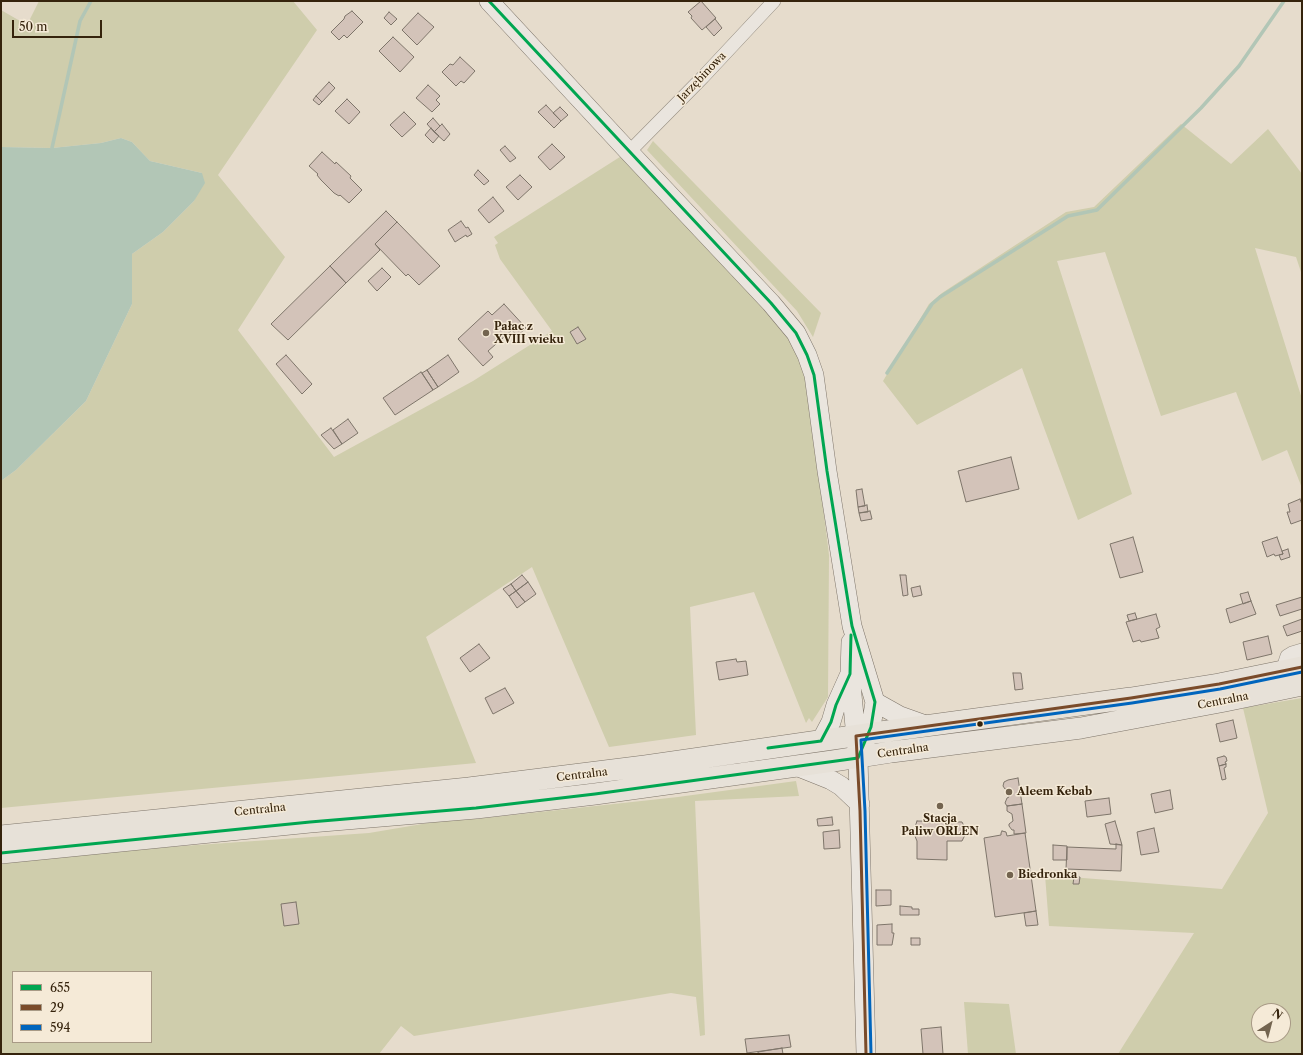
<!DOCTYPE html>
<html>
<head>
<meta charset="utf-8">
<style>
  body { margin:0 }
  #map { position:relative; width:1303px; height:1055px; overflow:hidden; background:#e6dccc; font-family:"Libre Caslon Text",serif }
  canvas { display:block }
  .frame { position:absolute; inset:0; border:2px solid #35230c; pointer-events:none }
  .legend { position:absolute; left:12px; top:971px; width:140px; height:72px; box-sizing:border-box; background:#f5ead7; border:1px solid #a89a86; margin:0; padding:5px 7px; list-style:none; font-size:12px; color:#35230c }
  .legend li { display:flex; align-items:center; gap:8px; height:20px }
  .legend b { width:20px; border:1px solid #a89a86 }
  .north { position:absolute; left:1251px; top:1003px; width:40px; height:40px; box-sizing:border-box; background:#f5ead7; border:1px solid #a89a86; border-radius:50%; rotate:36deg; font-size:11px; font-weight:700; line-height:16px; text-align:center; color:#35230c }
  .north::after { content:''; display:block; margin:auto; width:14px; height:18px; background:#73644f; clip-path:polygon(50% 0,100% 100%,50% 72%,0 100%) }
  .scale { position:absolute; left:12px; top:20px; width:90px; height:18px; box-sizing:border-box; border:2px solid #35230c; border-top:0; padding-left:5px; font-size:12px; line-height:14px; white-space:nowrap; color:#35230c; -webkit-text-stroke:3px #f5ead7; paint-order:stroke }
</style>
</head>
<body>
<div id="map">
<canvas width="1303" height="1055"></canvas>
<div class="frame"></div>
<ul class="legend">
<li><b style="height:5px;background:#00a651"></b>655</li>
<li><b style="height:5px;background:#7a4b2a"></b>29</li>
<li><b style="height:5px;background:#0065bd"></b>594</li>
</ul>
<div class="north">N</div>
<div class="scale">50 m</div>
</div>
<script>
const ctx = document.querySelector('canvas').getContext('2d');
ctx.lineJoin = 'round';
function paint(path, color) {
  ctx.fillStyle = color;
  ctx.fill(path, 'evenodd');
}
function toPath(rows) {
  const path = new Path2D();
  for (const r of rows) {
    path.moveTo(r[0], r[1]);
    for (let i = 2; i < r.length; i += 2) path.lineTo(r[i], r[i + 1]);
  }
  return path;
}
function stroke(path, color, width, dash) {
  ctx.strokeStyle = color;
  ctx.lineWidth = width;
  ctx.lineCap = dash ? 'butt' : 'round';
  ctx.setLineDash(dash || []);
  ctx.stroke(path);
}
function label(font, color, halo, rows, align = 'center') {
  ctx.font = font + ' "Libre Caslon Text",serif';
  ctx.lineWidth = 3;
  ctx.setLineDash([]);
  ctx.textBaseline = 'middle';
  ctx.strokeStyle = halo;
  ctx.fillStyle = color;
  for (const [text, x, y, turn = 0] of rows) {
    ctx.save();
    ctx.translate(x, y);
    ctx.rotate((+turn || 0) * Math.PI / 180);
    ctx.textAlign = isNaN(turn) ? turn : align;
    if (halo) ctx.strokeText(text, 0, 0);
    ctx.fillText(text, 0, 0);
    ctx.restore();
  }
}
paint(toPath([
  [39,1,293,1,317,30,218,175,285,257,238,330,334,457,473,381,552,331,500,259,495,245,498,243,494,237,634,148,790,331,807,378,829,555,828,697,812,722,809,718,806,723,754,592,690,607,696,735,609,747,532,567,426,637,476,763,1,808,1,481,16,470,86,401,132,304,132,254,163,232,194,201,202,173,150,161,132,142,121,138,101,143,52,148,1,147,1,10,27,25],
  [1181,124,1231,164,1268,129,1302,174,1302,275,1296,257,1255,248,1302,399,1302,488,1287,450,1262,461,1236,392,1161,416,1105,252,1057,261,1132,494,1078,520,1022,368,917,425,883,381,929,304,942,293,1066,212,1094,207],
  [653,141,821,313,813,337,797,311,647,150],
  [1302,698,1302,1054,1118,1054,1194,933,1049,926,1045,875,1222,889,1268,813,1243,708],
  [1259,1011,1283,1011,1283,1035,1259,1035],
  [796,781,799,796,695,801,705,1035,700,1036,696,997,671,993,414,1036,401,1026,379,1054,1,1054,1,863,83,853,369,833,446,820,476,819,678,797],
  [13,972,151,972,151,1042,13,1042],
  [964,1002,1009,1004,1016,1054,968,1054]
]), '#cfcdac');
paint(toPath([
  [121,138,132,142,150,161,202,173,205,183,194,201,163,232,132,254,132,304,86,401,16,470,1,481,1,147,52,148,101,143]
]), '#b2c6b6');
stroke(toPath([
  [52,148,80,21,91,1],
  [887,373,932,304,940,297,1068,216,1097,210,1201,108,1239,66,1284,1]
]), '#b2c6b6', 3.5);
const building = toPath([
  [701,1,716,18,702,30,691,18,692,16,688,12,701,1],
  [352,11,363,22,347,38,344,35,339,40,331,32,344,19,345,16,352,11],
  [389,12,397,19,391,25,384,18,389,12],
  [418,13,434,27,417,45,402,30,418,13],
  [715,19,722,28,714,36,706,27,715,19],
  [393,37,414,57,400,72,379,51,393,37],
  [460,57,475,71,464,83,461,81,456,86,442,72,450,64,453,65,460,57],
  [329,82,335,88,322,102,316,96,329,82],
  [428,85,440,96,436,100,440,104,432,112,416,98,428,85],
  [316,96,322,102,319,105,313,100,316,96],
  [347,99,360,112,349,124,335,111,347,99],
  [546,105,561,121,554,128,538,112,546,105],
  [560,107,568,115,561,121,553,113,560,107],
  [404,112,416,124,402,137,390,125,404,112],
  [433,118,440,126,434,132,427,124,433,118],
  [442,124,450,134,444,141,434,132,442,124],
  [431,128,439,136,433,143,425,135,431,128],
  [552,144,565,157,550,170,538,157,552,144],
  [505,146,516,158,510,162,500,150,505,146],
  [322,152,335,164,336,162,351,176,350,178,362,190,349,203,340,195,339,196,334,193,321,180,317,175,318,174,309,166,322,152],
  [478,170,489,181,484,185,474,175,478,170],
  [520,175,532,187,518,200,506,187,520,175],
  [493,197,504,211,489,223,478,210,493,197],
  [386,211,397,222,375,244,380,250,346,283,330,266,386,211],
  [461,221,466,228,468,227,472,234,467,237,466,235,455,242,448,230,461,221],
  [397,222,440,266,419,285,408,274,406,276,375,244,397,222],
  [330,266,346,283,288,340,271,324,330,266],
  [382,268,391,277,377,291,368,281,382,268],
  [504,304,526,328,517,336,512,330,488,351,493,357,483,366,458,339,488,311,492,315,504,304],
  [578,327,586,339,577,344,570,332,578,327],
  [286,355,312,384,302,394,276,364,286,355],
  [448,355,459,372,438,387,427,370,448,355],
  [427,370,438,387,433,390,422,373,427,370],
  [421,372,433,390,395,415,383,398,421,372],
  [348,419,358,433,342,444,333,430,348,419],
  [331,428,342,444,334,449,321,435,331,428],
  [1011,457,1019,489,966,502,958,471,1011,457],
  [862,489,865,506,858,507,856,490,862,489],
  [1300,499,1302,505,1302,520,1291,524,1287,512,1290,512,1288,504,1300,499],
  [867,505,868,512,859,513,858,507,867,505],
  [870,511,872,519,861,521,859,513,870,511],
  [1133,537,1143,572,1120,578,1110,544,1133,537],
  [1277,537,1283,554,1275,556,1274,554,1267,557,1262,542,1277,537],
  [1288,549,1290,557,1281,560,1279,555,1283,554,1282,551,1288,549],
  [522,575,528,582,516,591,511,584,522,575],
  [900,575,906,575,908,595,903,596,900,575],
  [528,582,536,594,525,602,516,591,528,582],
  [511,584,516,591,509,596,503,589,511,584],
  [920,586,922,595,913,597,911,588,920,586],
  [516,591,525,602,517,608,509,596,516,591],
  [1248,592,1251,601,1243,604,1240,594,1248,592],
  [1302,597,1302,609,1280,616,1276,605,1302,597],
  [1251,601,1256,614,1230,623,1226,609,1251,601],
  [1135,613,1137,619,1129,621,1127,615,1135,613],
  [1156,614,1160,627,1156,629,1159,638,1141,642,1140,640,1133,642,1126,622,1156,614],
  [1302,619,1302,631,1287,636,1283,626,1302,619],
  [1268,636,1272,654,1247,660,1243,642,1268,636],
  [479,644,490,658,470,672,460,658,479,644],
  [736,659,737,662,746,661,748,675,719,680,716,662,736,659],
  [1013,673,1021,673,1023,689,1015,690,1013,673],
  [505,688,514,703,493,714,485,698,505,688],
  [1233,720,1237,738,1220,742,1216,724,1233,720],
  [1224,756,1226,757,1227,761,1225,762,1226,764,1219,766,1217,758,1224,756],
  [1226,764,1226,767,1224,768,1226,779,1222,780,1219,766,1226,764],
  [1018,778,1022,804,1007,806,1005,803,1007,798,1009,797,1009,790,1005,789,1003,786,1004,782,1008,780,1018,778],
  [1170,790,1173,809,1155,813,1151,794,1170,790],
  [1109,798,1111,814,1087,817,1085,801,1109,798],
  [1022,804,1026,833,1014,834,1014,830,1012,830,1009,826,1009,824,1013,821,1012,814,1007,811,1007,806,1022,804],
  [832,817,833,825,818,826,817,819,832,817],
  [917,821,962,822,965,828,965,835,962,841,947,841,947,860,917,859,917,841,914,834,915,827,917,821],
  [1115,821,1122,845,1110,844,1105,824,1115,821],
  [1154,828,1159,852,1141,855,1137,832,1154,828],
  [839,830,840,848,824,849,823,832,839,830],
  [1002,831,1006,832,1007,836,1025,833,1036,911,995,917,984,838,1001,835,1001,833,1002,831],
  [1116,844,1122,845,1121,871,1066,869,1067,847,1116,849,1116,844],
  [1053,845,1067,846,1067,860,1053,860,1053,845],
  [1074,877,1080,877,1079,884,1073,884,1074,877],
  [876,890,891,890,891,905,876,906,876,890],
  [296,902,299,924,284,926,281,904,296,902],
  [900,906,912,907,912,909,919,909,919,915,900,915,900,906],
  [1036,911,1038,925,1026,926,1024,913,1036,911],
  [892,924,892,933,894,933,892,945,877,945,877,925,892,924],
  [911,938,920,938,920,945,911,945,911,938],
  [941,1027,943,1054,923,1054,921,1029,941,1027],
  [789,1035,791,1047,747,1053,745,1039,789,1035],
  [782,1048,783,1054,758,1054,758,1052,782,1048]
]);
paint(building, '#d3c3b9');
stroke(building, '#7e756a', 1);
const street = toPath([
  [629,152,703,77,774,1],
  [1284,670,1285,662,1287,656,1292,653,1302,650]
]);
const secondary = toPath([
  [489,1,629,152,771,303,796,333,807,355,814,375,827,471,852,626,875,702,871,727,858,758],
  [851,642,850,674,858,758,866,1054],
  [875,702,900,716,928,726],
  [821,741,831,722,836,705,849,676],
  [796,766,831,780,841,786,860,804]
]);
const primary = toPath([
  [1,836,469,788,645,766,888,731,1131,698,1219,684,1302,667],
  [1,853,310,822,476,808,595,794,833,761,891,752,1081,728,1225,701,1302,685]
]);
stroke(street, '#978f83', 14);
stroke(secondary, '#7e756a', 20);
stroke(primary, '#7e756a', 22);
stroke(street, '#eae5de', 13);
stroke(secondary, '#eae5de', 19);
stroke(primary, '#e7e1d8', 21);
stroke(toPath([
  [768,748,821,741,831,722,836,705,850,674,851,635],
  [1,853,310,822,476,808,595,794,858,758,871,727,875,702,852,626,827,471,814,375,807,355,796,333,771,303,489,1]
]), '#00a651', 3);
stroke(toPath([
  [866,1054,860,811,856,736,1131,698,1219,684,1302,667]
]), '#7a4b2a', 3);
stroke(toPath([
  [871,1054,865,811,861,740,1132,703,1220,689,1302,672]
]), '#0065bd', 3);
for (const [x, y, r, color] of [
  [486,333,4,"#73644f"],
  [980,724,3.5,"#35230c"],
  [1009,792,4,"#73644f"],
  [940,806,4,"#73644f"],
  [1010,875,4,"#73644f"]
]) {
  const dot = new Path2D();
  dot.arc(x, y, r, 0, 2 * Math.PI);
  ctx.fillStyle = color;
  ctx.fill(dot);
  stroke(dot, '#f5ead7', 1.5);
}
label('11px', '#35230c', '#f5ead7', [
  ["Jarzębinowa",702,77,-46],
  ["Centralna",1223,701,-11],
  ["Centralna",903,751,-8],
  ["Centralna",582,775,-7],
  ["Centralna",260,810,-6]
]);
label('bold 11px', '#35230c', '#f5ead7', [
  ["Pałac z",494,327],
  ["XVIII wieku",494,340],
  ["Aleem Kebab",1017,792],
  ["Stacja",940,819,"center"],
  ["Paliw ORLEN",940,832,"center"],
  ["Biedronka",1018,875]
], 'left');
</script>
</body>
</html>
